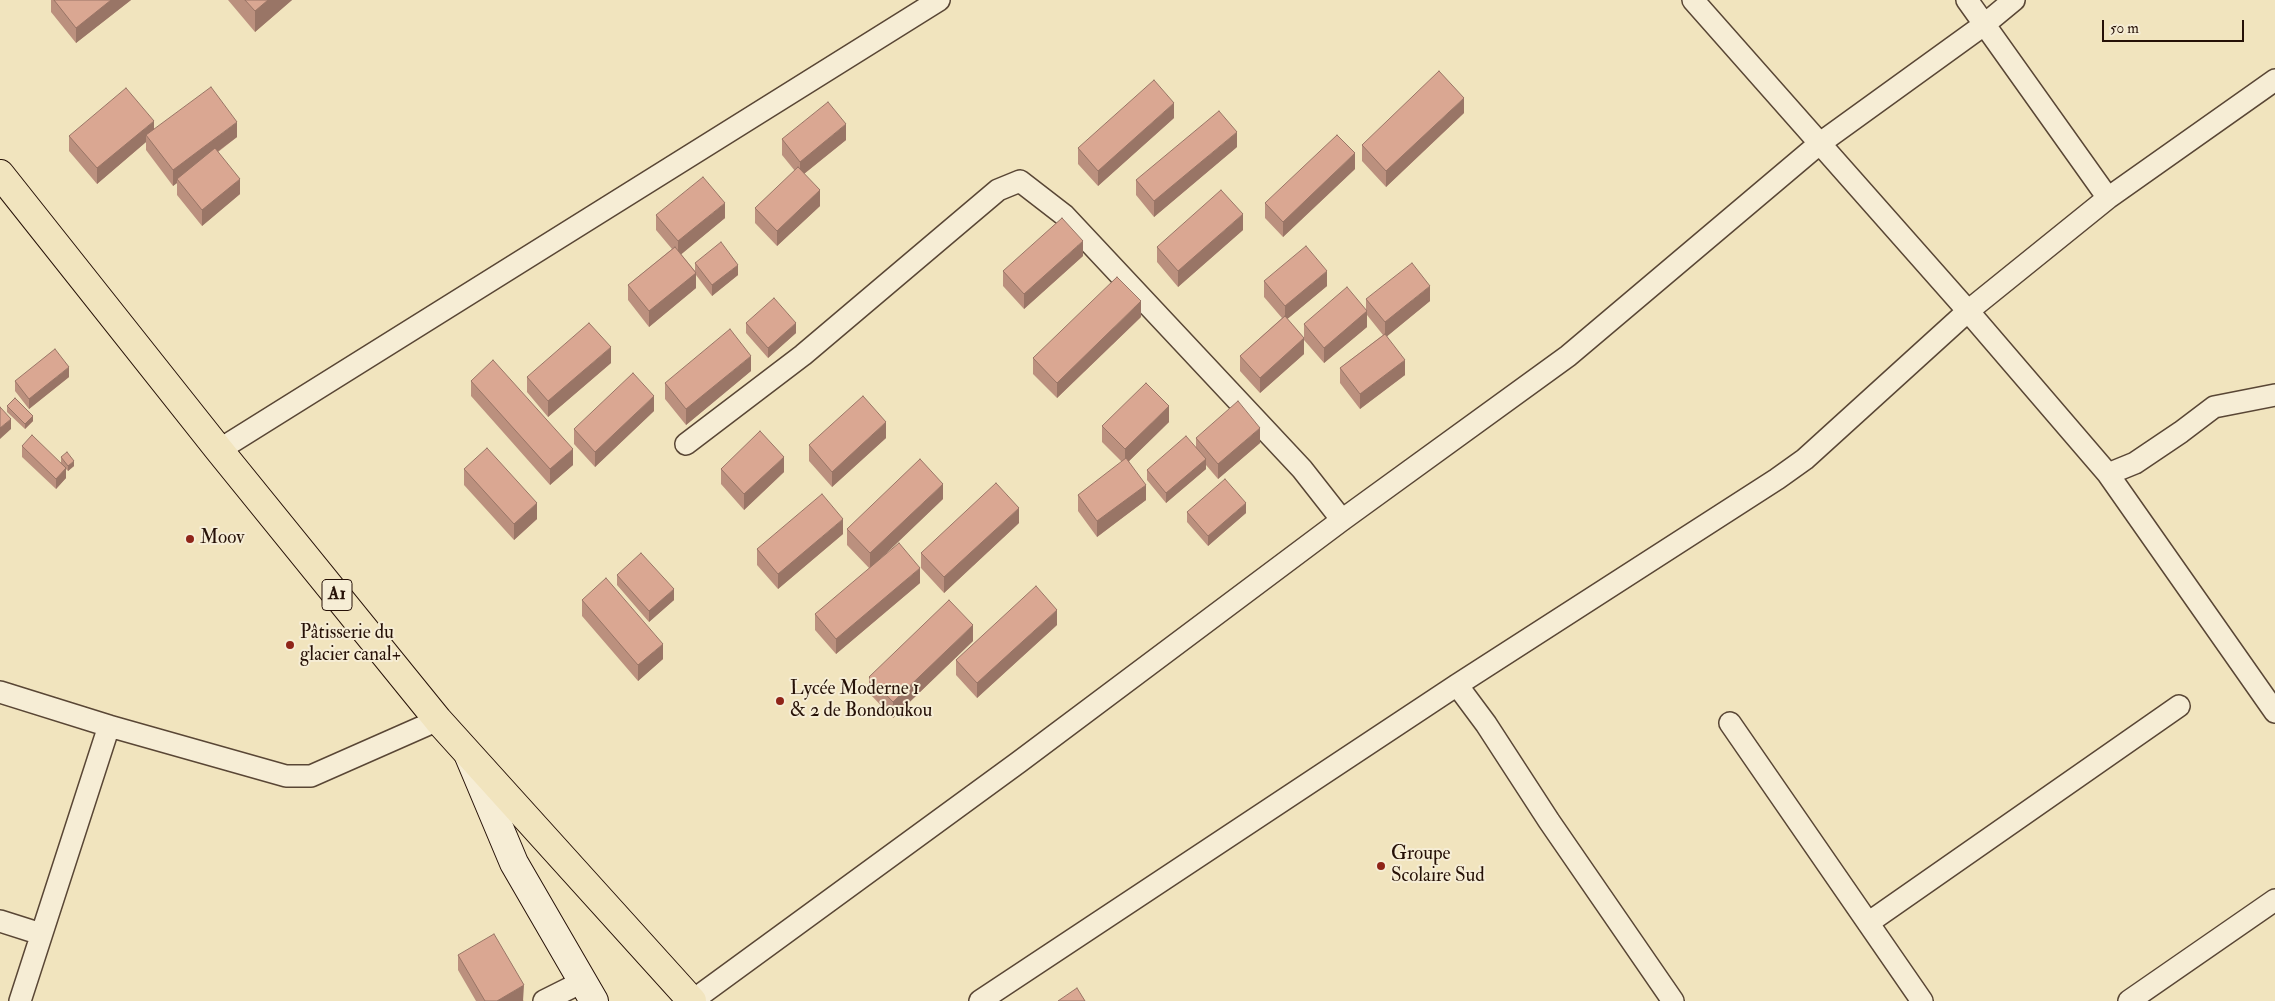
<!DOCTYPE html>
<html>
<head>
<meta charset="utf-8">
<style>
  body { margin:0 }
  #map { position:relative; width:2275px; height:1001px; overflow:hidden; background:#f1e4be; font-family:"IM FELL Double Pica",serif }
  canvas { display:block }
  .scale { position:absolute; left:2102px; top:20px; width:142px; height:22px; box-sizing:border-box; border:2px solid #261107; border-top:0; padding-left:6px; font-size:15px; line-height:18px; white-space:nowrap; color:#261107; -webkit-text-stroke:4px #f6edd5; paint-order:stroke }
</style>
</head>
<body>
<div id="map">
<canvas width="2275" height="1001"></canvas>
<div class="scale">50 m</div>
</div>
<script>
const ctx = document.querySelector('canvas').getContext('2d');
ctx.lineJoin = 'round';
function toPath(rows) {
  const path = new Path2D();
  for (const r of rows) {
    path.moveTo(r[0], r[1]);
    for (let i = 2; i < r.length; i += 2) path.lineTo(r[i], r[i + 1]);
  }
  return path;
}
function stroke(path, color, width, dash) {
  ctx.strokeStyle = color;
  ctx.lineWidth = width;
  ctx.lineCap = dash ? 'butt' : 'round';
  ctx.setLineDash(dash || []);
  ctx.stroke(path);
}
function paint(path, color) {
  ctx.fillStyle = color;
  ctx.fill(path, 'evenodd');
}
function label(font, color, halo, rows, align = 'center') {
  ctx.font = font + ' "IM FELL Double Pica",serif';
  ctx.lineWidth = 4;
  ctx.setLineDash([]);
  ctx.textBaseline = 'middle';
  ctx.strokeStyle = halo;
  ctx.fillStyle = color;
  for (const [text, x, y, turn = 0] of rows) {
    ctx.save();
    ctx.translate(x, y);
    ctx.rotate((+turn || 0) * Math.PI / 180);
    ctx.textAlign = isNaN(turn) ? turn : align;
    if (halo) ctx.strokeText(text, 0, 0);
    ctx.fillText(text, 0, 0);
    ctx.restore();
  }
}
const street = toPath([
  [1693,0,1968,311,2108,474,2275,712],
  [1967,0,2108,198],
  [686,444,803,355,998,190,1020,181,1064,215,1302,469,1342,520],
  [219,450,939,0],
  [2108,474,2135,463,2181,432,2214,407,2275,395],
  [1457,685,1486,724,1549,821,1673,1001],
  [0,692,109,726,286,776,311,776,438,720],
  [1730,723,1922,1001],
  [0,921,41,934],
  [1868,923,2179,706],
  [20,1001,109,726],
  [544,1001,584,981],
  [692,1001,1019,762,1342,520,1568,356,1819,144,1985,24,2014,0],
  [980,1001,1457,685,1777,479,1805,459,1968,311,2108,198,2275,80],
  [2129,1001,2275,900]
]);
const secondary = toPath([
  [469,756,514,863,594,1001]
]);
const primary = toPath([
  [0,174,219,450,438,720,692,1001]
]);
stroke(street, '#594635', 24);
stroke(secondary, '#261107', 30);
stroke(primary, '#261107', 30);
stroke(street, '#f6edd5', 21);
stroke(secondary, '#f6edd5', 28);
stroke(primary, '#f1e4be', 28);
paint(toPath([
  [51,0,131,0,76,43,51,12],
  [228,0,292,0,255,32],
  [1464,113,1386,187,1362,161,1362,145],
  [1174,118,1098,186,1078,164,1078,148],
  [154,129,237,137,218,152,240,194,202,226,177,195,177,183,173,186,146,150,146,142,97,184,69,151,69,136],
  [782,139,846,140,804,174,820,206,777,246,755,223,755,208,795,171,782,155],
  [1237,147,1154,217,1136,195,1136,180],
  [1355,169,1283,237,1265,218,1265,203],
  [656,215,725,218,681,254,695,271,695,263,738,275,712,296,696,275,696,288,649,327,628,300,628,285,672,249,656,230],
  [1243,230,1178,287,1157,262,1157,247],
  [1083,256,1024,309,1003,286,1003,271],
  [1264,281,1327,286,1287,319,1304,338,1304,324,1366,311,1366,299,1430,301,1387,336,1405,375,1360,409,1340,383,1340,368,1383,335,1367,315,1367,327,1324,363,1304,340,1304,354,1260,393,1240,371,1240,356,1282,318,1264,297],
  [1141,317,1057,398,1033,374,1033,358],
  [746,323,796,333,768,358,746,333],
  [611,363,548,417,527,392,527,377],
  [751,371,686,425,665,399,665,383],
  [69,377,29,409,15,391,15,381],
  [471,381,573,465,550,485,471,396],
  [7,406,33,421,25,429,7,412],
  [654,411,595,467,574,444,574,429],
  [1169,422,1129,461,1146,500,1097,537,1078,511,1078,495,1122,462,1102,442,1102,426],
  [886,438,832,487,809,461,809,445],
  [1196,438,1260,443,1218,479,1206,465,1206,469,1166,503,1147,480,1147,470,1196,447],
  [22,446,61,463,61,457,74,466,68,471,66,469,66,478,56,489,22,457],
  [464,469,537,519,514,540,464,485],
  [721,469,784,472,744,510,721,484],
  [943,499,872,566,920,583,836,654,815,630,815,614,870,569,847,545,847,529],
  [1187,512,1246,513,1208,546,1187,522],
  [1019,523,944,593,921,568,921,553],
  [843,534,778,589,757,565,757,549],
  [617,575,674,600,649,622,617,585],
  [582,600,663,659,638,681,582,616],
  [1057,625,977,698,956,675,956,660],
  [973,641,893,718,869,693,869,677],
  [458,955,524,1001,476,1001,458,970]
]), '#bb907e');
paint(toPath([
  [111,0,131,0,76,43,76,28],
  [268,0,292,0,255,32,255,11],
  [1464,98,1464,113,1386,187,1386,171],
  [1174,103,1174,118,1098,186,1098,171],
  [154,121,154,136,146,135,146,142,97,184,97,168],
  [237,122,237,137,178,181,177,179,177,183,173,186,173,170],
  [846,124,846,140,800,177,800,162],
  [1237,132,1237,147,1154,217,1154,201],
  [1355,153,1355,169,1283,237,1283,222],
  [240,179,240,194,202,226,202,210],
  [820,190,820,206,777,246,777,231],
  [725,203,725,218,678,257,678,241],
  [1243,214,1243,230,1178,287,1178,271],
  [1083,241,1083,256,1024,309,1024,294],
  [738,265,738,275,712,296,712,285],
  [1327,271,1327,286,1285,321,1285,306],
  [696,273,696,288,649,327,649,311],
  [1430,286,1430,301,1385,338,1385,322],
  [1141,301,1141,317,1057,398,1057,383],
  [1367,311,1367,327,1324,363,1324,348],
  [796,323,796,333,768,358,768,348],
  [1304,338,1304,354,1260,393,1260,378],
  [611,347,611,363,548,417,548,401],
  [751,356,751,371,686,425,686,409],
  [1405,360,1405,375,1360,409,1360,394],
  [69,367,69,377,29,409,29,399],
  [654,396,654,411,595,467,595,452],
  [1169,406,1169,422,1125,465,1125,449],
  [33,416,33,421,25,429,25,424],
  [11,419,11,429,0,439,0,428],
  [886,422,886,438,832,487,832,472],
  [1260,428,1260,443,1218,479,1218,464],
  [573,449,573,465,550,485,550,469],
  [784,457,784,472,744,510,744,494],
  [1206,459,1206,469,1166,503,1166,493],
  [74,461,74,466,68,471,68,466],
  [66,468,66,478,56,489,56,479],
  [943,484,943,499,870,569,870,553],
  [1146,485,1146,500,1097,537,1097,521],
  [537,503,537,519,514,540,514,524],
  [1246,503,1246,513,1208,546,1208,536],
  [1019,508,1019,523,944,593,944,577],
  [843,519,843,534,778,589,778,574],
  [920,568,920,583,836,654,836,639],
  [674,589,674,600,649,622,649,611],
  [1057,610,1057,625,977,698,977,683],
  [973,625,973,641,893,718,893,702],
  [663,644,663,659,638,681,638,665],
  [524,985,523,1001,497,1001]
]), '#997566');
const building = toPath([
  [54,0,111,0,76,28,54,0],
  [245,0,268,0,255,11,245,0],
  [1439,71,1464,98,1386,171,1362,145,1439,71],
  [1154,80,1174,103,1098,171,1078,148,1154,80],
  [211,87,237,122,173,170,146,135,211,87],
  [126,88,154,121,97,168,69,136,126,88],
  [828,102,846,124,800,162,782,139,828,102],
  [1219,111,1237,132,1154,201,1136,180,1219,111],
  [1337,135,1355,153,1283,222,1265,203,1337,135],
  [215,148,240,179,202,210,177,179,215,148],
  [798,167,820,190,777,231,755,208,798,167],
  [703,177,725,203,678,241,656,215,703,177],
  [1221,190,1243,214,1178,271,1157,247,1221,190],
  [1062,218,1083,241,1024,294,1003,271,1062,218],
  [721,242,738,265,712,285,695,263,721,242],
  [1306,246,1327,271,1285,306,1264,281,1306,246],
  [675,247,696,273,649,311,628,285,675,247],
  [1412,263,1430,286,1385,322,1366,299,1412,263],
  [1117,277,1141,301,1057,383,1033,358,1117,277],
  [1347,287,1367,311,1324,348,1304,324,1347,287],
  [774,298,796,323,768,348,746,323,774,298],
  [1285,316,1304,338,1260,378,1240,356,1285,316],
  [589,323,611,347,548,401,527,377,589,323],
  [730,329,751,356,686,409,665,383,730,329],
  [1385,334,1405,360,1360,394,1340,368,1385,334],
  [55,349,69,367,29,399,15,381,55,349],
  [493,360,573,449,550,469,471,381,493,360],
  [633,373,654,396,595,452,574,429,633,373],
  [1146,383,1169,406,1125,449,1102,426,1146,383],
  [863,396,886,422,832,472,809,445,863,396],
  [15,398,33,416,25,424,7,406,15,398],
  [1238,401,1260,428,1218,464,1196,438,1238,401],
  [0,407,11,419,0,428,0,407],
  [760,431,784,457,744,494,721,469,760,431],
  [32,435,66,468,56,479,22,446,32,435],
  [1186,436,1206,459,1166,493,1147,470,1186,436],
  [487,448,537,503,514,524,464,469,487,448],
  [67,452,74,461,68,466,61,457,67,452],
  [1126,458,1146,485,1097,521,1078,495,1126,458],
  [920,459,943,484,870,553,847,529,920,459],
  [1225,479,1246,503,1208,536,1187,512,1225,479],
  [996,483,1019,508,944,577,921,553,996,483],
  [822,494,843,519,778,574,757,549,822,494],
  [899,543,920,568,836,639,815,614,899,543],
  [641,553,674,589,649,611,617,575,641,553],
  [606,578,663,644,638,665,582,600,606,578],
  [1036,586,1057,610,977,683,956,660,1036,586],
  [949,600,973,625,893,702,869,677,949,600],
  [494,934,524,985,497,1001,485,1001,458,955,494,934],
  [1077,988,1085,1001,1058,1001,1077,988]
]);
paint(building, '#daa792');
stroke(building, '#997566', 1);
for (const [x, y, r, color] of [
  [190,539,5,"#8f2418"],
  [290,645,5,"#8f2418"],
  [780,701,5,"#8f2418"],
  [1381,866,5,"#8f2418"]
]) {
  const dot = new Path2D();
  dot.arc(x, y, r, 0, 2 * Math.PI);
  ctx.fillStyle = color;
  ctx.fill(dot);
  stroke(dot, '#f6edd5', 2);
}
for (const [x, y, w] of [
  [337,595,30]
]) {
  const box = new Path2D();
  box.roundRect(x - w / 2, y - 15.5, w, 31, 4);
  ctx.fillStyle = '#f6edd5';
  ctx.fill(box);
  stroke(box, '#261107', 1);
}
label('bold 18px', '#261107', null, [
  ["A1",337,595]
]);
label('19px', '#261107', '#f6edd5', [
  ["Moov",200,539],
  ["Pâtisserie du",300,634],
  ["glacier canal+",300,656],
  ["Lycée Moderne 1",790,690],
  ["& 2 de Bondoukou",790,712],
  ["Groupe",1391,855],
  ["Scolaire Sud",1391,877]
], 'left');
</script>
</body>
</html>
